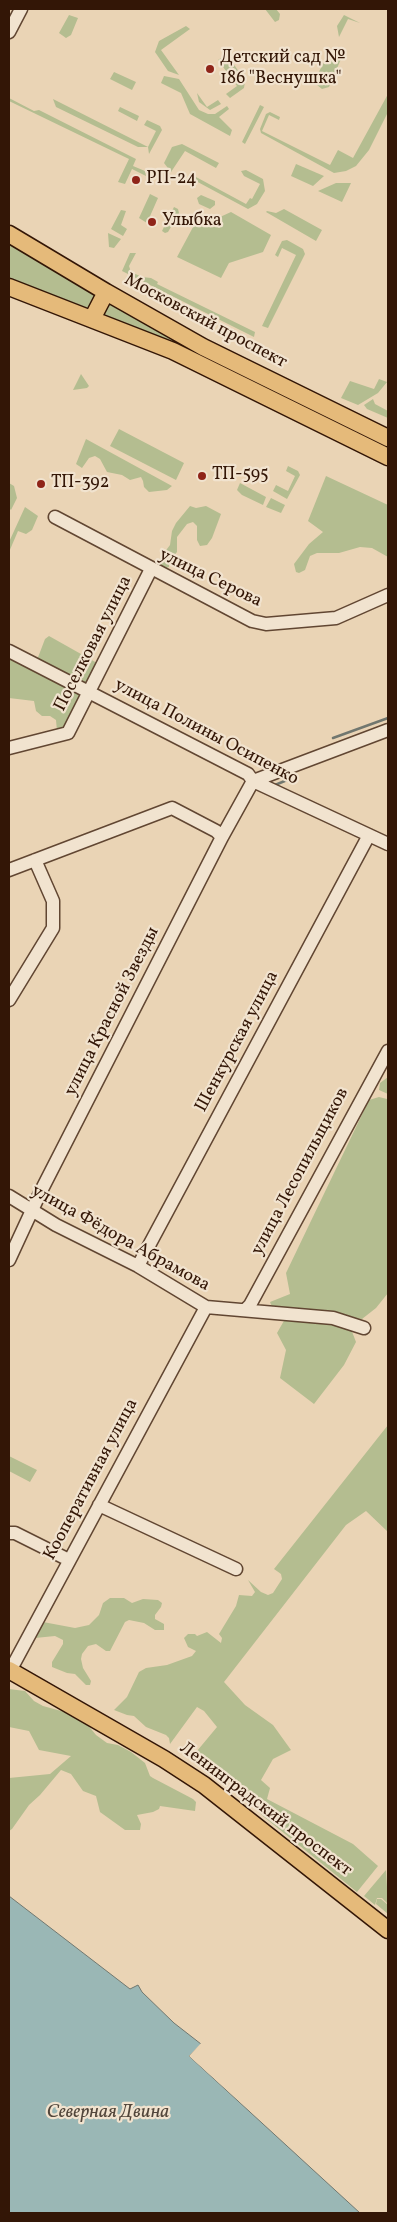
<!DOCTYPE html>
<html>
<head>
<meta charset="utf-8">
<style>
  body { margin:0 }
  #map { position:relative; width:397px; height:2222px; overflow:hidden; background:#ead4b5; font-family:Vollkorn,serif }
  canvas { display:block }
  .frame { position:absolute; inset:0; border:10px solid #331606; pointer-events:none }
</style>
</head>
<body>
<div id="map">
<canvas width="397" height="2222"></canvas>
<div class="frame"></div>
</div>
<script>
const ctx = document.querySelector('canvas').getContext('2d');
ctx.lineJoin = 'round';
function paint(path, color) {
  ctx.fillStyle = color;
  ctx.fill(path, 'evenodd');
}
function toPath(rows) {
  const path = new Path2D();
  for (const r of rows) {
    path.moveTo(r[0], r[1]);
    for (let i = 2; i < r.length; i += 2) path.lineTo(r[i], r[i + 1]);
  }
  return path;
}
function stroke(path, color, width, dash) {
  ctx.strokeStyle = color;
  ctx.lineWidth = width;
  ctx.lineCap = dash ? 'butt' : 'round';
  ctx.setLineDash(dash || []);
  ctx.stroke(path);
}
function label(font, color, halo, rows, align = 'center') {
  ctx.font = font + ' Vollkorn,serif';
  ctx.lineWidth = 4.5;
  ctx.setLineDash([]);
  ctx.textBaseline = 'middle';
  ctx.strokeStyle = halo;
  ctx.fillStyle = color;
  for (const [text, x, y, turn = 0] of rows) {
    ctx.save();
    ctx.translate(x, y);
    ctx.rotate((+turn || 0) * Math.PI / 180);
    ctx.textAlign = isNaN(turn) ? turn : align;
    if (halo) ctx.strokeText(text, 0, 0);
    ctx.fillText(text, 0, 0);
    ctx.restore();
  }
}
paint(toPath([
  [265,9,276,9,280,14,279,20,275,22],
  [69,15,78,18,71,35,66,38,59,33],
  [344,15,360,23,348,19,339,37,337,26],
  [186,26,190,29,161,50,179,75,168,71,155,52,159,41],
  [227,54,245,81,244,88,230,98,226,94,237,86,218,60],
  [328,55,337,55,341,59,329,87,322,89,317,85,315,79],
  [114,72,136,82,132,90,110,79],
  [164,76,179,79,199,110,208,114,215,114,227,106,229,109,219,117,232,130,230,136,190,114,181,93,161,83],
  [197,93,207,107,218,100,221,104,210,110,199,102],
  [388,94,388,112,369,150,356,166,346,171,334,173,261,133,260,129,266,114,270,112,280,117,279,120,269,115,262,131,330,165,338,150,353,158],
  [9,98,34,111,39,110,136,159,133,166,145,171,146,176,132,169,125,184,118,182,129,159,9,101],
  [53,99,148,147,156,131,144,125,147,120,160,126,162,130,149,154,148,147,138,147,56,107],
  [260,105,264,107,245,144,242,142],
  [120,107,139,116,137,121,118,111],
  [182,144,219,163,216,168,185,151,171,172,164,163,172,147],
  [296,164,324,176,313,186,291,176],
  [246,170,263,179,265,191,257,204,248,209,194,180,196,177,246,204,250,198,252,199,260,184,244,176,241,171],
  [336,183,351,183,342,202,318,191],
  [150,194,158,198,147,223,139,218],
  [201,195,215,201,215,205,210,209,199,204,197,198],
  [174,207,178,209,179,213,168,232,165,233,162,231],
  [284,209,322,230,316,241,266,212,267,211,276,213],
  [121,210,126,211,121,225,127,229,123,236,111,229],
  [231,212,271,235,263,252,229,263,221,278,177,257,199,216,209,222],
  [108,233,121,239,114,248,109,247],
  [287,240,303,249,305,254,268,328,262,326,296,255,282,248,278,257,275,255,282,241],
  [9,244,94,295,96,300,92,307,85,307,9,278],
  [130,253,136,253,129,266,131,272,142,277,151,278,158,282,157,284,255,332,254,337,122,271],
  [109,303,388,444,388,451,104,316,103,313],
  [81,374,89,386,87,388,73,390],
  [379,379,387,382,378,393,358,405,341,398,350,381,374,389],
  [373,399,375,404,388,411,388,418,367,409,364,405],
  [119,429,184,463,176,480,110,446],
  [86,439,172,486,167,490,149,492,144,487,143,481,141,477,130,480,122,475,107,472,100,459,95,456,89,458,82,468,76,464],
  [288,466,298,471,300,475,287,499,273,491,276,485,288,491,295,476,286,471],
  [326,476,388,505,388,557,372,548,360,547,339,553,317,553,310,556,305,570,299,573,296,572,294,564,309,544,323,532,308,521],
  [9,483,14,486,17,498,11,510,9,508],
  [240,483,266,497,263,505,242,495,237,490],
  [271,498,285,505,281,513,266,507],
  [190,506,196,508,206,506,221,514,212,538,207,545,200,546,197,540,197,526,193,522,187,524,177,537,177,552,169,561,169,567,162,569,158,567,158,561,170,545,172,531,176,523],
  [25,507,38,516,32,530,26,534,18,531,9,552,9,542],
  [49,636,97,663,66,729,57,731,56,720,50,716,42,716,36,711,34,701,9,698,9,658,37,660,45,639],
  [388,1077,388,1094,379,1090,380,1083],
  [379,1097,387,1099,388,1101,388,1293,376,1308,362,1319,273,1309,270,1302,290,1294,286,1273,369,1100],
  [285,1319,323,1322,351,1329,356,1342,344,1365,314,1404,280,1378,286,1350,277,1333],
  [388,1425,388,1532,366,1511,346,1525,224,1682,245,1705,273,1725,291,1750,273,1759,261,1780,270,1788,267,1799,353,1844,378,1866,357,1892,264,1817,259,1812,255,1799,231,1785,222,1770,215,1769,213,1772,208,1767,207,1759,192,1757,217,1727,204,1711,197,1707,170,1744,169,1738,166,1735,146,1727,134,1716,127,1715,114,1710,127,1697,139,1672,146,1668,167,1665,192,1656,196,1651,188,1647,184,1638,188,1634,195,1634,197,1636,207,1632,221,1643,222,1638,219,1634,236,1606,239,1595,252,1596,255,1592,248,1580,261,1592,268,1595,273,1593,282,1579,281,1574,274,1569],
  [9,1456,37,1470,30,1482,9,1471],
  [110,1598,124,1598,132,1603,143,1599,158,1600,162,1603,161,1607,155,1615,155,1619,164,1624,164,1630,155,1630,144,1623,129,1620,125,1622,110,1651,106,1651,96,1644,88,1646,82,1654,81,1659,83,1668,91,1681,90,1685,86,1685,75,1674,67,1673,52,1667,52,1662,63,1644,63,1640,55,1636,35,1638,32,1635,43,1622,75,1628,89,1625,99,1615,103,1603],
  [9,1689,25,1691,34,1701,43,1706,72,1714,87,1724,96,1735,107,1743,118,1745,131,1752,145,1763,150,1776,153,1778,193,1799,196,1802,195,1811,160,1806,159,1809,153,1812,137,1815,141,1824,140,1830,125,1830,100,1812,96,1796,83,1791,71,1774,61,1770,40,1795,29,1805,12,1829,9,1831,9,1778,50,1774,71,1756,39,1750,29,1731,9,1727],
  [386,1870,388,1904,382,1898,377,1898,375,1905,364,1896],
  [377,1899,381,1899,388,1905,388,1914,376,1904]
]), '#b4bd90');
const water = toPath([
  [9,1896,130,1989,138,1985,142,1992,174,2023,201,2044,189,2056,360,2213,9,2213,9,1896]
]);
paint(water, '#9ab7b5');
stroke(water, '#71776f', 1);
paint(toPath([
  [202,2042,203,2046,193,2056,363,2213,189,2056]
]), '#ead4b5');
stroke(toPath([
  [333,738,388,718],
  [275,785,292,778]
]), '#71776f', 2.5);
const minor = toPath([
  [9,32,21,9],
  [55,517,252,621,266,624,336,618,388,595],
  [9,651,248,774,253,781,388,844],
  [9,748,68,733,151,569],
  [9,870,172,808,216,831,222,837],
  [9,1000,53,928,53,901,35,860],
  [9,1196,56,1225,138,1266,206,1307,333,1318,364,1328],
  [9,1260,40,1193,222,837,253,781,388,730],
  [138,1266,369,835],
  [245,1310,250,1305,388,1051],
  [99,1505,236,1569],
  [9,1533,15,1533,69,1560],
  [10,1671,206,1307]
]);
const major = toPath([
  [9,234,106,292,203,347,388,438],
  [9,287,173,351,388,457],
  [92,319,106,292],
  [9,1670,164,1759,204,1785,388,1930]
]);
stroke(minor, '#614632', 15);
stroke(major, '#331606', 19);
stroke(minor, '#f1e3cf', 12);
stroke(major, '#e5ba7a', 16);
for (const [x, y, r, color] of [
  [210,69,5,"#8f2418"],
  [136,180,5,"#8f2418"],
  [152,222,5,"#8f2418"],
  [202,476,5,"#8f2418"],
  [41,484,5,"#8f2418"]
]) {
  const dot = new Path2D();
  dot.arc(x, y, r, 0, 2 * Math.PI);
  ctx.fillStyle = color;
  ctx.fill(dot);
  stroke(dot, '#f1e3cf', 2);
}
label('18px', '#331606', '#f1e3cf', [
  ["Детский сад №",220,59],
  ["186 \"Веснушка\"",220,80],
  ["РП-24",146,180],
  ["Улыбка",162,222],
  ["ТП-595",212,476],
  ["ТП-392",51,484]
], 'left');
label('18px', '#331606', '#f1e3cf', [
  ["Московский проспект",205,322,28],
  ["улица Серова",210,579,26],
  ["Поселковая улица",94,644,-63],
  ["улица Полины Осипенко",206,733,28],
  ["улица Красной Звезды",113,1012,-63],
  ["Шенкурская улица",238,1042,-62],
  ["улица Лесопильщиков",301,1172,-62],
  ["улица Фёдора Абрамова",120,1239,29],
  ["Кооперативная улица",92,1480,-62],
  ["Ленинградский проспект",265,1810,37]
]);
label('italic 19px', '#52463b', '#f1e3cf', [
  ["Северная Двина",108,2114]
]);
</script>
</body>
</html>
